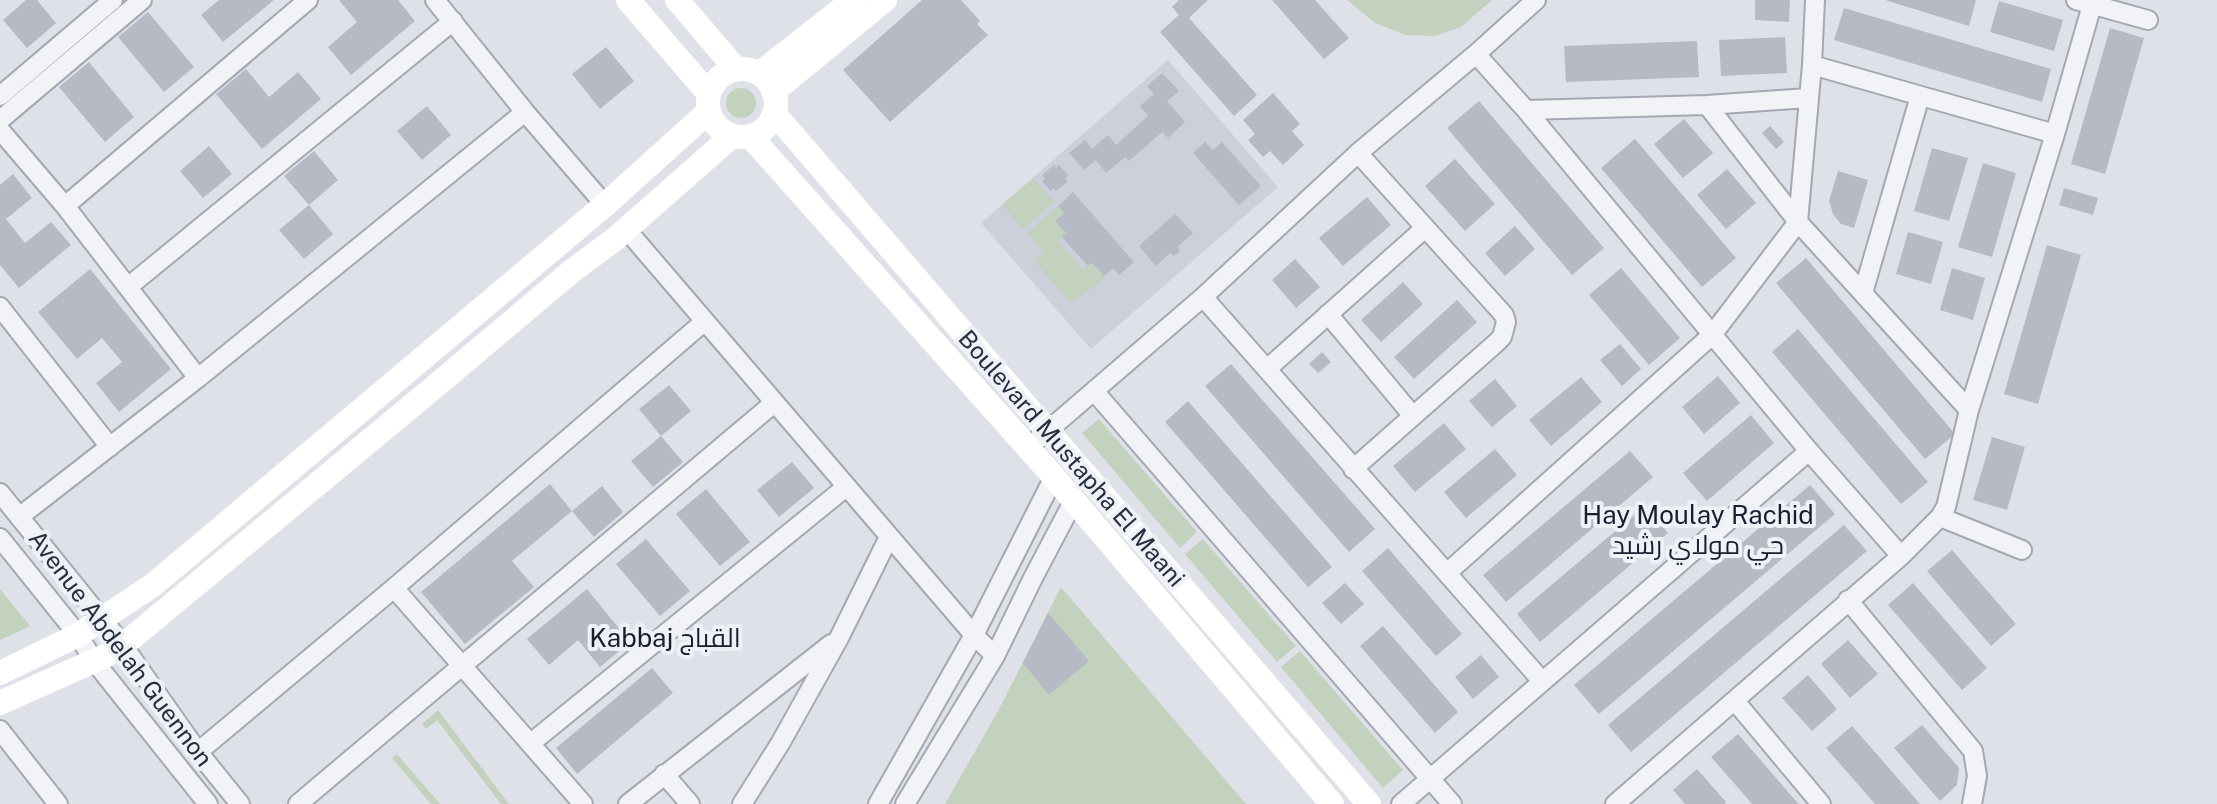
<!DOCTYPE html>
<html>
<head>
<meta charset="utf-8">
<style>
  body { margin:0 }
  canvas { display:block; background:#dee1e8 }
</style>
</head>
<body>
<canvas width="2217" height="804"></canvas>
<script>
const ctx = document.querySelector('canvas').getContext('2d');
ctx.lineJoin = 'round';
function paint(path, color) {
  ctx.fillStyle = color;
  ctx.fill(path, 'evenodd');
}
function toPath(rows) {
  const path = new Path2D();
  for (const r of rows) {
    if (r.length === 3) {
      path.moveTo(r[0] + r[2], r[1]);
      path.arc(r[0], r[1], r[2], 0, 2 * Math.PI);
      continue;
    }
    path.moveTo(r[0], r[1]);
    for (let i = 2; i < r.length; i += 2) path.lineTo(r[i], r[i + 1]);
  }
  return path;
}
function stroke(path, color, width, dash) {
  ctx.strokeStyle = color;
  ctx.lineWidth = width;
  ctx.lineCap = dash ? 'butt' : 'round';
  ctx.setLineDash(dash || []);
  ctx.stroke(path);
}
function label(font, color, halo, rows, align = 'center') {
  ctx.font = font + ' "Public Sans",Cairo,sans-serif';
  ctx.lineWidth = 8;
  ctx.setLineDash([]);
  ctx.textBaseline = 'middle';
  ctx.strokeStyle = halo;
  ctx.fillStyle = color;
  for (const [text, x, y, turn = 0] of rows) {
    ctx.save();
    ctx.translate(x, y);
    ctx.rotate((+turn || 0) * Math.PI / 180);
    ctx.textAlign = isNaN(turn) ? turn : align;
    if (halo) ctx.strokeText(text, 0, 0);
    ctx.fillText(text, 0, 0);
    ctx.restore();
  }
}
paint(toPath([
  [1168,60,1278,187,1091,349,981,223]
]), '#ccd0da');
paint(toPath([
  [1347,0,1492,0,1461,27,1435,36,1406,35,1375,23],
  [741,103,15],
  [1033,178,1054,202,1023,229,1002,205],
  [1058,206,1064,213,1066,233,1058,241,1083,270,1092,263,1106,278,1071,303,1034,261,1043,252,1027,233],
  [1099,419,1197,532,1180,548,1082,433],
  [1203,539,1296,646,1277,662,1185,554],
  [1061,587,1246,804,945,804,997,713],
  [0,589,30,626,0,640],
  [1300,651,1403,770,1383,788,1281,667],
  [438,710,509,804,501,804,437,720,426,729,422,724],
  [397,754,440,804,431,804,392,758]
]), '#c3d2bf');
paint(toPath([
  [26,0,37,0,56,23,27,48,3,20],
  [219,0,274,0,223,42,201,15],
  [339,0,398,0,415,21,351,75,328,47,357,22],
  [922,0,961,0,980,21,977,24,988,35,890,122,843,70],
  [1179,0,1208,0,1189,18,1257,95,1234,116,1160,32,1179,15,1172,7],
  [1272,0,1315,0,1349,38,1324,59],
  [1755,0,1790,0,1789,22,1755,20],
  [1885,0,1976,0,1969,26],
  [1999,1,2063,20,2054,51,1990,32],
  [1844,8,2051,69,2042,102,1834,40],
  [148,12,194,67,164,92,118,37],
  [2110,28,2144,38,2105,174,2071,164],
  [1785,37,1787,73,1721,76,1719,40],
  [1697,41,1699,77,1566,82,1564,46],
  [606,47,634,81,600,109,572,74],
  [89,62,134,117,105,142,59,87],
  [246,69,269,97,298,72,321,99,262,149,216,94],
  [1162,73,1179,91,1167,101,1185,122,1168,138,1162,132,1129,161,1125,157,1106,173,1096,160,1084,170,1069,153,1085,140,1092,149,1108,135,1116,145,1148,116,1140,106,1154,94,1147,86],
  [1273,93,1300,124,1292,131,1304,145,1283,165,1270,151,1263,157,1248,140,1255,134,1243,120],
  [1479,101,1604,248,1572,275,1447,128],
  [427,106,451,135,422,160,397,131],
  [1684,119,1713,153,1683,178,1654,144],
  [1770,126,1784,142,1776,149,1762,133],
  [1635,139,1736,258,1702,287,1601,168],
  [1205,142,1213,150,1222,142,1261,186,1239,205,1193,153],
  [209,146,232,174,203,198,180,171],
  [1932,148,1968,158,1949,221,1914,211],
  [314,151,338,180,309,205,333,234,304,259,279,230,309,205,284,176],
  [1455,159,1495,204,1465,231,1425,186],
  [1983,163,2016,173,1992,257,1958,247],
  [1054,165,1056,168,1059,165,1068,175,1065,178,1068,181,1056,191,1054,188,1051,191,1042,181,1045,178,1042,175],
  [1727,169,1756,203,1726,229,1697,195],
  [1838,171,1868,180,1854,228,1841,224,1833,214,1829,201],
  [13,174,32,198,6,219,25,243,51,222,71,245,19,288,0,265,0,185],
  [2064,188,2098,198,2093,215,2059,205],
  [1073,192,1134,262,1119,275,1113,268,1104,276,1092,263,1088,266,1062,237,1066,233,1055,221,1064,213,1058,206],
  [1367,197,1391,225,1343,266,1319,238],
  [1175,214,1193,233,1177,247,1180,251,1174,256,1170,253,1156,266,1139,246],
  [1515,226,1535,249,1505,276,1485,253],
  [1908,232,1943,242,1931,284,1896,274],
  [2047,245,2081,255,2038,404,2004,394],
  [1806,258,1955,434,1925,459,1776,283],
  [1295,259,1320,287,1296,308,1272,280],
  [1621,268,1680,338,1649,365,1589,295],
  [1952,268,1985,278,1973,320,1940,310],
  [90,269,171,369,119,412,96,383,122,362,102,338,77,359,38,312],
  [1403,282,1423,304,1381,342,1361,320],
  [1457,300,1477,322,1414,379,1394,357],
  [1798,329,1928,482,1901,504,1772,352],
  [1620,344,1641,369,1622,386,1600,360],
  [1322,352,1331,362,1318,373,1309,364],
  [1231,364,1375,529,1349,552,1205,386],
  [1718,376,1740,403,1704,434,1682,407],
  [1581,377,1602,402,1551,446,1529,420],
  [1495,379,1517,406,1492,427,1469,401],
  [669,385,691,411,661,436,639,409],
  [1188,401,1332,567,1308,587,1165,422],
  [1751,415,1774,443,1707,501,1683,473],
  [1444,423,1466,449,1415,492,1393,466],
  [661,436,683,462,653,487,631,461],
  [1992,437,2025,447,2007,510,1973,500],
  [1495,449,1517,475,1466,518,1444,492],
  [1630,451,1653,477,1506,602,1483,575],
  [792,462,814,488,779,517,757,490],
  [550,484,572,511,512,561,534,587,465,644,421,592],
  [1810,485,1835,514,1599,714,1574,685],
  [602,486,623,512,594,537,572,511],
  [706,489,750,542,720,566,676,514],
  [1645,506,1668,533,1540,642,1517,614],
  [1844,525,1867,551,1631,752,1608,725],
  [646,539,690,591,660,616,616,564],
  [1388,548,1462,634,1436,656,1362,571],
  [1952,550,2016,624,1991,646,1927,571],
  [1345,583,1364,604,1341,624,1322,603],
  [1913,583,1987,668,1962,690,1888,605],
  [587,589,630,642,600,667,578,640,549,665,527,639],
  [1048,613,1089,661,1049,695,1023,663],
  [1383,626,1458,712,1435,733,1360,646],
  [1848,640,1878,674,1850,698,1821,664],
  [1481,655,1499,677,1473,699,1455,677],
  [652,668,673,693,577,774,556,748],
  [1808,675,1837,709,1812,731,1782,698],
  [1922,725,1959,768,1957,785,1940,801,1894,748],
  [1852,726,1881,759,1920,804,1875,804,1841,765,1826,748],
  [1738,734,1796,801,1799,804,1752,804,1740,790,1711,757],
  [1697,769,1726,802,1725,804,1685,804,1673,790]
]), '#b6bac5');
const street = toPath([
  [435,0,525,112,605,205],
  [2076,0,2148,20],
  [1476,54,1536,0],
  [1812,65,2055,134],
  [0,96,113,0],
  [1707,105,1798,222,1969,410],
  [1526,110,1707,105,1808,98],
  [0,120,142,0],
  [0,130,65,206,198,378],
  [65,206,308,0],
  [626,229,974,635,995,656],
  [128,287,453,21],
  [1863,293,1920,96],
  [1203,297,1542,681],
  [0,307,110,447],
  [1328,314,1413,416],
  [1267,369,1425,228],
  [1094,391,1452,804],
  [1038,439,1203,297,1358,153,1476,54,1526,110,1809,451,1901,556],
  [1353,469,1496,343,1502,337,1506,322,1504,315,1358,153],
  [0,493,122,644,198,752,240,804],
  [19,517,198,378,525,112],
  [1940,517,2022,550],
  [0,538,78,635,94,661,208,804],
  [1447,573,1712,335,1798,222,1812,65,1815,0],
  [394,588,583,804],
  [1848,600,1973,751,1977,776,1972,804],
  [1735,701,1821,804],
  [0,730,58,804],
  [531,743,846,487],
  [198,752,394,588,705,321],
  [664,774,690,804],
  [298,804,774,403],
  [628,804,831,644],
  [742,804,781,742,839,638,889,537],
  [878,804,974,635,1054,477],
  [905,804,995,656,1033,578,1074,500],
  [1401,804,1809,451],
  [1615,804,1901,556,1940,517,1946,507,1969,410,2055,134,2092,5]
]);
stroke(street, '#a3a8b2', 22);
stroke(street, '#f1f3f6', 18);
stroke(toPath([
  [628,0,709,94],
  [677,0,736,69],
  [742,103,34],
  [759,74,853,0],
  [773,92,885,0],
  [774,113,1369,804],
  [750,136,1047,469,1332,804],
  [0,673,78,635,153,585,605,205,709,111],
  [0,703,105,656,133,637,432,389,572,271,615,239,732,136]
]), '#fff', 24);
label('24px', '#272e3f', '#eef1f6', [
  ["Boulevard Mustapha El Maani",1071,459,49],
  ["Avenue Abdelah Guennon",120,649,53]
]);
label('26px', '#1a1f30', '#eef1f6', [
  ["Hay Moulay Rachid",1698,516],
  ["حي مولاي رشيد",1698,546],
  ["Kabbaj القباج",665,639]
]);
</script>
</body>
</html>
